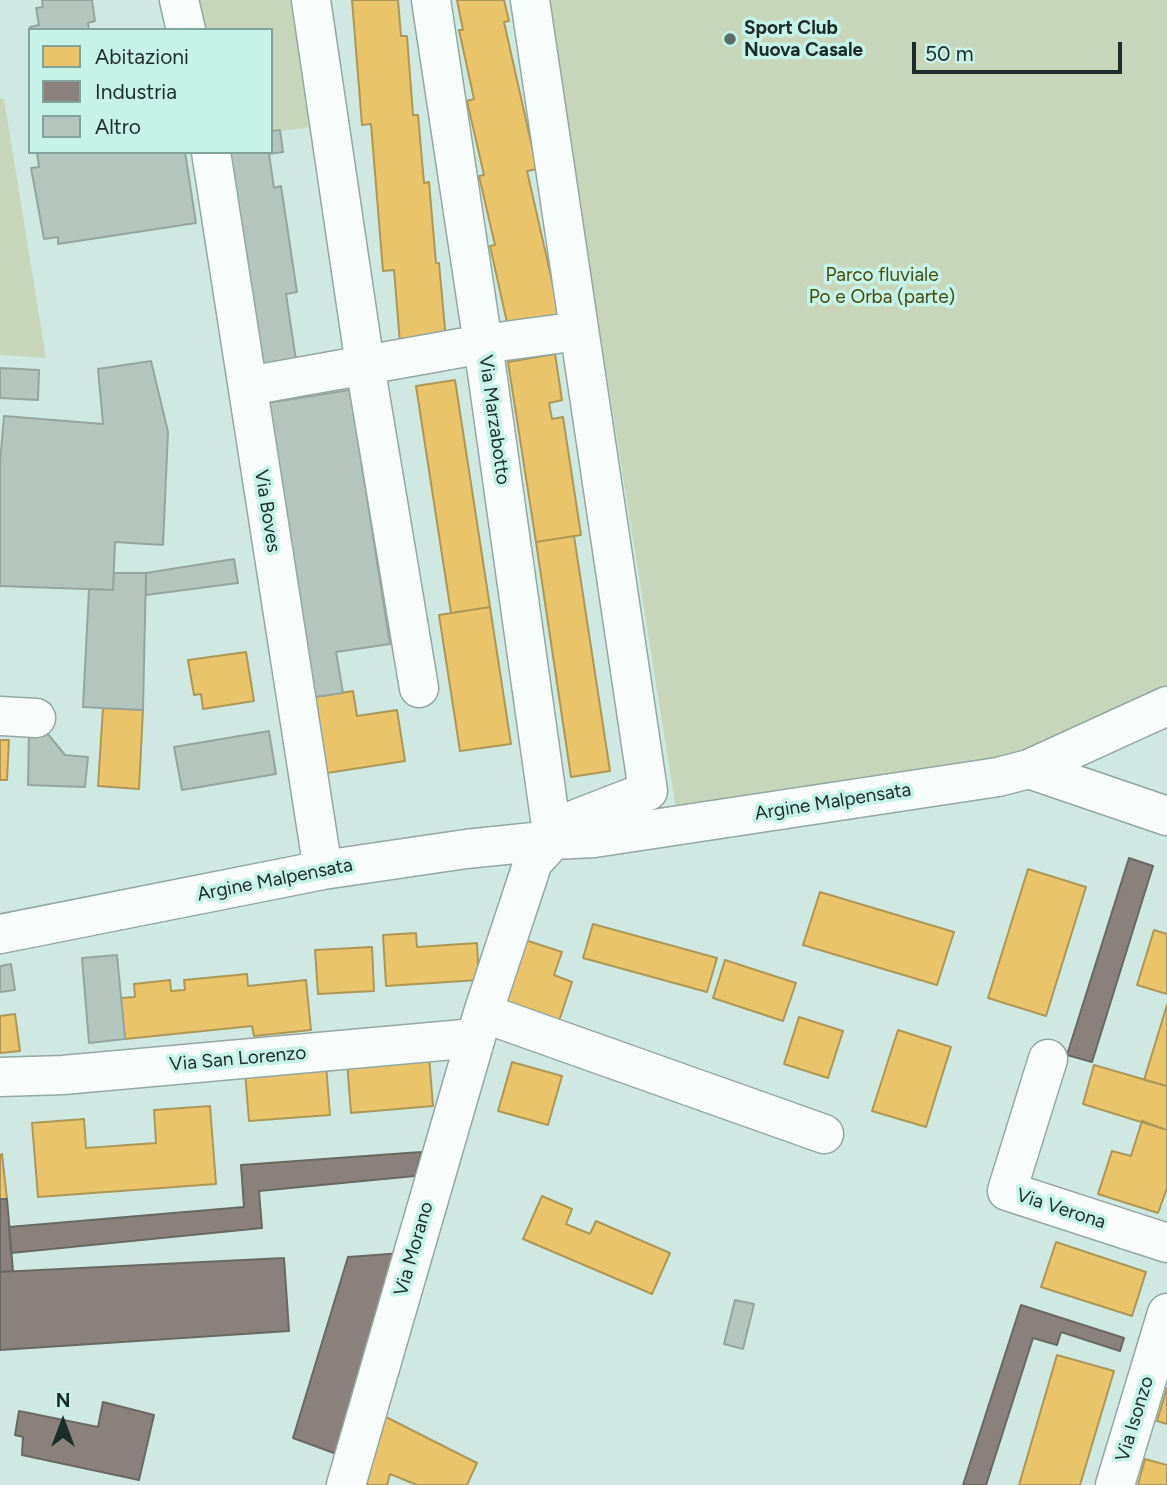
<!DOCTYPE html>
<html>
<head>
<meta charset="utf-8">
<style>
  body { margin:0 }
  #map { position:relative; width:1167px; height:1485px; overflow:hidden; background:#d0e8e2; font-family:Figtree,sans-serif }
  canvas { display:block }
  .legend { position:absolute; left:28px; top:28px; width:245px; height:126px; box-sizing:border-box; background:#c6f2e8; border:2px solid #82a39c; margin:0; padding:9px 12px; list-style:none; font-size:21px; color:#1c2d29 }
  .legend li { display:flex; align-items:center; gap:14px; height:35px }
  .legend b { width:35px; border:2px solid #82a39c }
  .north { position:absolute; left:28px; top:1387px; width:70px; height:70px; -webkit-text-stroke:5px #c6f2e8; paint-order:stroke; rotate:0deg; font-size:19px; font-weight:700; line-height:28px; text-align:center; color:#1c2d29 }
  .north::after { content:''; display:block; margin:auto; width:24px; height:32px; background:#1c2d29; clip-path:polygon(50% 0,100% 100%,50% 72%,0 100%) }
  .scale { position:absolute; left:912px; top:42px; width:210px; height:32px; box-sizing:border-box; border:4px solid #1c2d29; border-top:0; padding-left:9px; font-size:21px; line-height:24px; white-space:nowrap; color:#1c2d29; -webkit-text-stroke:5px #c6f2e8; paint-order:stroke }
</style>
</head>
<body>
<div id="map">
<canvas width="1167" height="1485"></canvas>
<ul class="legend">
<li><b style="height:19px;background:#e9c46a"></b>Abitazioni</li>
<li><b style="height:19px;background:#8a817c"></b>Industria</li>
<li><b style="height:19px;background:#b4c5bd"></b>Altro</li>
</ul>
<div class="north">N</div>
<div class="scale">50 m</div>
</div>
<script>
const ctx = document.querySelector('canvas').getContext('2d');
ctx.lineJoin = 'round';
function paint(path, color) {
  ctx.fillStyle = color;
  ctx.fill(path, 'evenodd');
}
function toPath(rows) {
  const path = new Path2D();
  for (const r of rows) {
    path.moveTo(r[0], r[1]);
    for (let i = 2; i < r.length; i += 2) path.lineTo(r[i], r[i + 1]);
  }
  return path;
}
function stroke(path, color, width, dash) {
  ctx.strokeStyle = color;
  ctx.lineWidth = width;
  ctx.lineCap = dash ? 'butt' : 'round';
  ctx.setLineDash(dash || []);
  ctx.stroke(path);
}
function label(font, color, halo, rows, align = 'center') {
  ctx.font = font + ' Figtree,sans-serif';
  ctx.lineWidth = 7;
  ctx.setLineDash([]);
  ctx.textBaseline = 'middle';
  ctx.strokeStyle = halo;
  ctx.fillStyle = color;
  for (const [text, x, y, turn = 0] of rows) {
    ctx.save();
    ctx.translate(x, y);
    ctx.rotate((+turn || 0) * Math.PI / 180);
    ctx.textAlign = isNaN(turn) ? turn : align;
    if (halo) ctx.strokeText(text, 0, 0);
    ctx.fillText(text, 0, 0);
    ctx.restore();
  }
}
paint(toPath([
  [180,0,299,0,321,126,271,132,271,30,186,30],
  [547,0,1167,0,1167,702,1016,764,678,822],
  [0,98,4,99,46,358,0,355]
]), '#c7d6ba');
const homes = toPath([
  [352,0,398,0,401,36,407,36,413,115,418,115,424,183,429,182,436,263,439,263,446,340,400,343,394,270,383,271,371,124,362,125,352,0],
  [457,0,504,0,509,21,504,22,537,169,527,171,560,316,508,327,490,246,495,245,479,176,484,175,467,101,474,99,459,30,463,30,457,0],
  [555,354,562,400,549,403,552,419,563,417,581,535,536,542,508,362,555,354],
  [455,380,490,607,451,613,416,386,455,380],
  [574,536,610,771,571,777,536,542,574,536],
  [490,607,511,744,460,751,439,615,490,607],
  [246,652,254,701,203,709,201,694,194,695,188,660,246,652],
  [353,691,357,716,397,710,405,761,327,773,314,697,353,691],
  [103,708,143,710,139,789,98,786,103,708],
  [0,740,9,740,7,780,0,780,0,740],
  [1028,869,1086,887,1046,1016,988,998,1028,869],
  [820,892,954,932,937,985,803,945,820,892],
  [593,924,717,958,707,992,583,958,593,924],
  [1154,930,1167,934,1167,994,1137,985,1154,930],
  [416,933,417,947,477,943,479,980,386,986,383,935,416,933],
  [522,939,562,952,554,975,572,982,556,1030,498,1010,522,939],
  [372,947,374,991,318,994,315,950,372,947],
  [725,960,796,983,783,1021,713,998,725,960],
  [247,974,248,986,306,980,311,1030,254,1036,252,1026,125,1039,121,998,135,997,134,984,170,980,171,991,185,990,184,980,247,974],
  [1167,1005,1167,1086,1144,1080,1167,1005],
  [15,1014,20,1051,0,1053,0,1016,15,1014],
  [799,1017,843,1031,828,1078,784,1064,799,1017],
  [898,1030,951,1047,926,1127,872,1111,898,1030],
  [429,1056,433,1106,351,1113,347,1062,429,1056],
  [512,1062,562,1076,548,1125,498,1111,512,1062],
  [326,1065,330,1115,249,1121,245,1071,326,1065],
  [1094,1065,1167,1086,1167,1130,1083,1104,1094,1065],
  [210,1106,216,1184,38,1197,32,1123,84,1119,86,1148,156,1143,154,1110,210,1106],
  [1142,1121,1167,1130,1167,1188,1158,1213,1098,1194,1112,1151,1131,1156,1142,1121],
  [2,1154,7,1199,0,1199,0,1155,2,1154],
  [542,1196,572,1209,566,1224,590,1234,596,1221,670,1253,652,1294,523,1239,542,1196],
  [1056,1242,1146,1272,1132,1316,1041,1287,1056,1242],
  [1057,1355,1114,1371,1080,1485,1019,1485,1057,1355],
  [1167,1388,1167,1424,1157,1421,1167,1388],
  [382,1415,477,1463,467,1485,417,1485,390,1474,387,1485,361,1485,382,1415],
  [1145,1459,1167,1465,1167,1485,1138,1485,1145,1459]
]);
paint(homes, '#e9c46a');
stroke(homes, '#ac9756', 2);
const industry = toPath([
  [1129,858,1153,866,1092,1062,1067,1055,1129,858],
  [421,1152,415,1176,259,1191,262,1228,11,1253,9,1227,244,1207,241,1165,421,1152],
  [0,1199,7,1199,13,1271,0,1272,0,1199],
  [403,1253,342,1456,293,1438,348,1257,403,1253],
  [284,1258,289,1331,0,1350,0,1272,284,1258],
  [1021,1305,1124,1338,1120,1351,1061,1332,1057,1345,1033,1338,986,1485,963,1485,1021,1305],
  [103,1402,154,1415,139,1480,22,1455,23,1437,15,1435,19,1411,98,1427,103,1402]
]);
paint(industry, '#8a817c');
stroke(industry, '#696863', 2);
const building = toPath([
  [42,0,92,0,95,21,88,23,89,30,31,30,30,27,39,25,36,8,43,7,42,0],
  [280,130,283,152,269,154,274,188,281,186,297,292,286,294,296,360,259,365,226,152,271,152,271,131,280,130],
  [37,152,185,152,196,223,58,244,58,237,44,239,31,168,39,167,37,152],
  [151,361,168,432,163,545,115,542,113,590,0,586,0,463,4,416,103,424,98,369,151,361],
  [0,368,39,370,38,400,0,398,0,368],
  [350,390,390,644,336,652,343,693,314,697,267,403,350,390],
  [234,559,238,583,146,595,146,573,234,559],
  [114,573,146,573,143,710,83,707,89,589,113,590,114,573],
  [29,728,43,728,65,755,88,757,85,787,28,785,29,728],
  [269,731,276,774,182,790,174,747,269,731],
  [117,955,125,1039,89,1043,82,958,117,955],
  [11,964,15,990,0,992,0,966,11,964],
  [735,1300,754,1304,743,1349,724,1344,735,1300]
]);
paint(building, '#b4c5bd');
stroke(building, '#95a59e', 2);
const minor = toPath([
  [179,0,186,30],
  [311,0,365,365,419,688],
  [431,0,483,344,553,840],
  [211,152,323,870],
  [248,386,483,344,579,331],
  [0,716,36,718],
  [1029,769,1167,816],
  [553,840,594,838,998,777,1029,769,1167,706],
  [0,934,323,870,466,849,553,840,576,819,648,791,530,0],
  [483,1013,824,1134],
  [1048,1059,1007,1191,1167,1243],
  [0,1077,63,1075,475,1038],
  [346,1485,483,1013,533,862,553,840],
  [1115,1485,1167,1313]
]);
stroke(minor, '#94a7a2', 41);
stroke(minor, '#f8fcfb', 38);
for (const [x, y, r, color] of [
  [730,39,7,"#5b6e6a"]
]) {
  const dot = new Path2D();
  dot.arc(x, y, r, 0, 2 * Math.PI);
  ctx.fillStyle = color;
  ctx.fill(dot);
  stroke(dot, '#c6f2e8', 2.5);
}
label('bold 19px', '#1c2d29', '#c6f2e8', [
  ["Sport Club",744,28],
  ["Nuova Casale",744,50]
], 'left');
label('19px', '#444b0c', '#c6f2e8', [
  ["Parco fluviale",882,275],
  ["Po e Orba (parte)",882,297]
]);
label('19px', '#1c2d29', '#c6f2e8', [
  ["Via Marzabotto",494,420,82],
  ["Via Boves",267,511,81],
  ["Argine Malpensata",833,802,-9],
  ["Argine Malpensata",275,880,-11],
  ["Via San Lorenzo",238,1059,-5],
  ["Via Verona",1061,1209,18],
  ["Via Morano",414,1249,-74],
  ["Via Isonzo",1135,1419,-73]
]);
</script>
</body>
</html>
